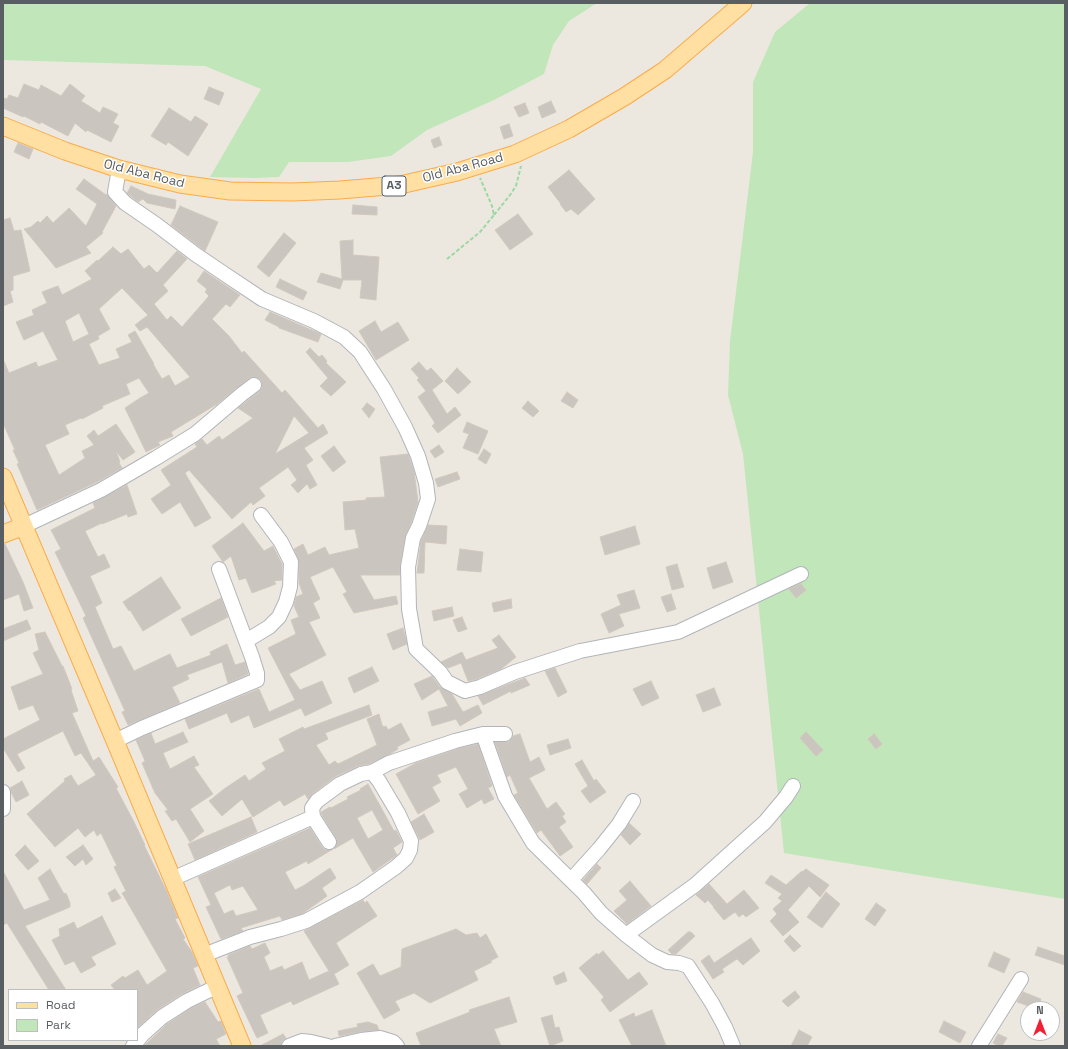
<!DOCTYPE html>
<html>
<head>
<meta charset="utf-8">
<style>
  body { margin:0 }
  #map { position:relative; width:1068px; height:1049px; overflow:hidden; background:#ede8df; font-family:"Space Grotesk",sans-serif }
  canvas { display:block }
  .frame { position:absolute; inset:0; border:4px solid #585e62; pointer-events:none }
  .legend { position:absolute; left:8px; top:989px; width:130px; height:52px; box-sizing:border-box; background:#fff; border:1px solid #bcbfc0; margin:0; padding:5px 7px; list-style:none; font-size:12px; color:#585e62 }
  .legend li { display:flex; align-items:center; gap:8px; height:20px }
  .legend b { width:20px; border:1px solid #bcbfc0 }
  .north { position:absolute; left:1020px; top:1001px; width:40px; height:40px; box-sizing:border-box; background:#fff; border:1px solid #bcbfc0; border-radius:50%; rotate:0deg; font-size:11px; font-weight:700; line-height:16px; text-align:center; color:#585e62 }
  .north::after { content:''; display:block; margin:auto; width:14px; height:18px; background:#f32033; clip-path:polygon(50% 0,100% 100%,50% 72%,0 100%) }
</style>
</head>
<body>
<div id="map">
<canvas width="1068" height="1049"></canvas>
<div class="frame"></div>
<ul class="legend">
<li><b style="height:5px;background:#ffe0a2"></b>Road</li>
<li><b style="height:11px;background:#c1e6ba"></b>Park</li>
</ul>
<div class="north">N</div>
</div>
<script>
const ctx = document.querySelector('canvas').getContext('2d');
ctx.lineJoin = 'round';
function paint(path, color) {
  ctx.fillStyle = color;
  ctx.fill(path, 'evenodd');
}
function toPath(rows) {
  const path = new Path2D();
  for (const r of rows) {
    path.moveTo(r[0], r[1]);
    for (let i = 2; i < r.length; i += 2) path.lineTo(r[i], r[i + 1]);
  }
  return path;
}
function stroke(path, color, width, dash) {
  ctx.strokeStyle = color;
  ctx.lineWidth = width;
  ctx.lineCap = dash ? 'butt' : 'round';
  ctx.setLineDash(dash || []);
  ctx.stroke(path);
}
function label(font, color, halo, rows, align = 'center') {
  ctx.font = font + ' "Space Grotesk",sans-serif';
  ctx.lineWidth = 3;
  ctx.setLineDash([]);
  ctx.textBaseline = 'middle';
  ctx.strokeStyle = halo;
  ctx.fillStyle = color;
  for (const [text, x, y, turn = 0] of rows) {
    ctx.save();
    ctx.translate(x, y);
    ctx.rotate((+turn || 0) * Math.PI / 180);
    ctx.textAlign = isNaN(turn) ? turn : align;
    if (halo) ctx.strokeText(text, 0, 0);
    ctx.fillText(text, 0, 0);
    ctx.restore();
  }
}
paint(toPath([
  [3,3,597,3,569,21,553,45,544,74,494,100,427,130,391,156,348,162,289,162,279,177,254,178,210,177,261,89,205,66,3,60],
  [810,3,1065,3,1065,899,784,853,743,454,728,395,730,341,753,152,753,82,775,32]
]), '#c1e6ba');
const building = toPath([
  [24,84,39,90,41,85,61,96,70,84,85,96,81,101,100,113,103,107,118,114,113,123,119,126,111,142,87,130,86,132,75,123,68,136,41,122,40,124,24,116,23,117,3,108,3,98,7,99,9,95,18,98,24,84],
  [209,87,224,93,219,105,204,99,209,87],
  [551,101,556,112,542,118,538,107,551,101],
  [525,103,529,113,519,117,514,107,525,103],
  [169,108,191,122,195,116,208,124,188,156,168,142,166,145,151,136,169,108],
  [509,124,513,136,504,139,500,127,509,124],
  [439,137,442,145,434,148,431,140,439,137],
  [18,143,33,149,29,159,14,152,18,143],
  [569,170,595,199,578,215,571,209,566,212,560,204,561,204,548,187,569,170],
  [84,179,106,195,107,194,116,206,102,232,103,233,86,247,91,253,56,268,24,229,31,227,38,221,40,223,47,216,53,223,69,208,86,226,97,204,76,189,84,179],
  [131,186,148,194,176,200,175,209,147,203,143,199,138,202,127,193,131,186],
  [353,205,377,207,377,215,352,214,353,205],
  [180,206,218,222,205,251,171,225,180,206],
  [518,214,533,234,510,250,495,230,518,214],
  [10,218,14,231,21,230,30,271,13,276,13,290,10,291,13,302,3,306,3,220,10,218],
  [284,233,296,243,269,277,257,267,284,233],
  [353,240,353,255,379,257,376,300,360,298,362,280,343,280,340,289,317,282,321,273,342,279,340,241,353,240],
  [113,247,121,254,128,249,144,269,149,265,157,273,177,251,187,259,163,285,168,291,154,304,167,320,171,316,182,327,209,296,205,292,207,289,197,281,204,271,240,295,230,307,226,304,212,319,229,336,242,353,244,351,282,393,285,390,318,428,323,424,328,433,304,448,313,460,306,465,317,485,310,489,307,484,298,493,291,485,297,480,288,467,259,488,265,496,253,505,251,502,232,519,189,470,185,473,211,518,195,527,180,502,162,514,151,499,171,485,161,470,197,447,195,444,202,439,207,445,219,436,222,440,253,418,238,408,259,392,262,388,262,384,261,380,257,377,253,377,249,378,217,404,171,432,173,436,158,442,160,445,146,452,125,408,140,398,149,393,139,378,126,384,130,394,102,406,103,408,82,419,81,418,65,425,69,434,45,445,59,475,85,458,82,451,94,445,87,436,94,430,98,436,116,424,135,452,123,460,116,451,120,462,119,463,122,468,97,482,37,510,17,464,19,463,13,450,15,450,3,423,3,359,9,373,36,362,38,367,58,360,43,331,24,340,16,322,34,315,32,310,47,303,42,292,58,286,62,295,92,279,85,271,97,260,98,261,113,247],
  [122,288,148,315,135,325,140,331,147,327,190,377,175,386,169,375,162,379,153,364,154,364,135,331,128,335,132,342,116,349,120,358,99,365,89,344,99,339,98,336,110,329,99,309,122,288],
  [79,313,89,334,73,342,65,321,79,313],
  [294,416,309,433,275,454,294,416],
  [280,279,307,292,303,300,276,287,280,279],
  [270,312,321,334,318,342,279,328,279,327,265,320,270,312],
  [375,321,381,332,398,322,409,340,376,360,359,331,375,321],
  [310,348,319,357,322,355,327,361,326,363,346,382,331,396,320,386,328,378,306,352,310,348],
  [419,362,427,371,431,368,443,381,432,390,447,414,455,407,461,415,438,433,432,426,435,423,418,397,426,391,417,380,419,378,411,369,419,362],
  [457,368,471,382,458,394,445,381,457,368],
  [567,392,578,400,573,408,561,401,567,392],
  [528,401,539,411,533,417,522,408,528,401],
  [367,403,375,409,369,418,362,409,367,403],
  [467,422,488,431,478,454,463,448,469,434,463,432,467,422],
  [439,445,444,452,435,458,430,451,439,445],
  [334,446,346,462,333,472,321,456,334,446],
  [484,449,491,454,486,464,478,459,484,449],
  [408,454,414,471,418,502,411,523,405,537,400,566,400,575,360,575,374,600,396,596,398,604,354,613,343,594,347,592,333,567,310,577,320,599,313,603,320,618,309,622,326,655,289,674,300,690,322,681,332,703,305,716,301,708,254,728,249,715,231,723,227,713,189,729,185,719,259,689,269,712,295,700,268,648,296,634,291,620,299,617,294,606,296,597,303,594,299,583,299,562,294,549,303,544,308,555,325,547,329,555,359,548,355,529,345,530,343,502,366,500,366,498,385,497,380,457,408,454],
  [457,472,460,479,438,487,435,479,457,472],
  [127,485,137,514,128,517,127,514,102,524,102,523,85,531,98,557,104,554,110,567,90,576,102,603,95,607,113,649,121,646,134,671,170,654,177,668,211,655,210,652,227,644,235,665,245,662,248,674,228,683,222,662,187,675,189,679,172,687,180,703,128,725,122,712,125,711,83,618,86,616,55,552,61,549,51,530,95,508,93,503,127,485],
  [243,523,264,551,273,546,282,564,282,580,274,581,276,584,252,593,246,578,239,580,231,556,223,562,212,546,243,523],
  [428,525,447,526,446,544,425,542,424,573,417,573,421,541,428,525],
  [635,526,640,544,605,555,600,537,635,526],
  [3,544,5,544,23,582,33,608,24,611,19,594,3,600,3,544],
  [460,549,483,552,481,572,457,570,460,549],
  [726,562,733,582,713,589,707,568,726,562],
  [677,564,684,587,672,590,666,567,677,564],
  [161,577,181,608,143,631,130,610,129,611,123,602,161,577],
  [801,584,806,590,796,598,789,589,801,584],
  [634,590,640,608,619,614,624,626,609,633,601,614,621,605,617,595,634,590],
  [671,594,676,609,667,612,661,597,671,594],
  [221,598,228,617,191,636,181,619,221,598],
  [511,599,512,608,494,612,492,603,511,599],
  [452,607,454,616,434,621,432,611,452,607],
  [462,617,467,629,458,632,453,620,462,617],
  [27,620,31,629,3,641,3,629,27,620],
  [403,628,407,644,393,650,387,634,403,628],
  [45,632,62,666,63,666,72,689,71,690,78,711,72,713,93,761,99,757,118,787,116,788,134,822,145,845,144,845,167,892,178,918,175,919,185,938,183,939,192,952,198,966,193,968,200,985,182,994,157,1010,137,1028,137,990,115,990,111,985,123,976,125,978,138,970,147,985,167,971,122,893,126,891,114,867,117,865,115,862,101,833,97,836,94,830,85,837,78,828,55,847,27,814,65,781,64,779,71,775,78,786,96,775,81,753,75,756,63,731,17,754,25,768,18,772,3,748,3,739,40,720,33,705,19,710,11,687,43,674,33,653,39,650,35,634,45,632],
  [499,635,516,657,501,669,477,679,468,681,461,663,448,668,441,662,462,652,466,660,498,648,492,640,499,635],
  [372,667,379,681,354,693,348,678,372,667],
  [555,668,567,692,558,697,545,671,555,668],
  [432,676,440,687,452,694,463,712,478,705,482,713,460,726,456,719,432,726,428,712,448,706,439,689,422,700,414,684,432,676],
  [525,678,530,685,511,693,511,691,483,705,478,696,525,678],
  [651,681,659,698,642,706,633,689,651,681],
  [714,688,721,705,703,712,696,695,714,688],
  [369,705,372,715,325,733,328,739,316,745,329,765,335,761,338,764,377,745,367,719,379,714,382,725,384,727,386,726,388,730,401,723,410,740,397,747,398,749,390,754,369,764,358,766,336,776,312,794,308,799,305,794,284,806,280,800,253,817,242,799,222,816,209,801,224,789,245,775,249,781,266,769,262,763,285,751,279,739,303,727,304,729,369,705],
  [183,732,188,742,163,753,170,769,194,756,199,765,194,767,213,794,190,809,204,831,190,842,176,819,172,821,165,811,168,810,155,793,142,763,145,761,136,740,151,733,155,744,183,732],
  [806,732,823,750,816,756,800,738,806,732],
  [520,734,530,762,539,757,545,770,529,778,547,809,556,802,565,814,562,816,566,822,559,827,573,847,560,856,541,830,537,833,514,795,518,793,510,775,507,777,495,742,509,742,513,736,520,734],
  [874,734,882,744,876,749,868,739,874,734],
  [568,739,571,748,550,755,547,745,568,739],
  [478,744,492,786,488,788,494,799,484,804,482,799,467,808,459,794,468,789,456,767,437,775,441,782,432,787,440,801,418,814,396,774,416,763,457,749,478,744],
  [582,760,594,781,596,779,606,792,590,803,581,791,588,786,575,764,582,760],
  [22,781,29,795,16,802,12,794,10,788,22,781],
  [368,784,394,831,396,830,402,842,393,848,397,855,373,872,353,838,334,849,337,842,336,838,323,817,321,812,330,807,331,808,348,799,347,797,361,790,360,789,368,784],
  [372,810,383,830,368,839,357,818,372,810],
  [424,814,434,832,420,840,411,822,424,814],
  [251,817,257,832,195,860,188,844,251,817],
  [629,823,641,834,630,845,621,835,629,823],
  [310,828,322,847,325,850,333,849,308,864,307,861,285,872,295,890,303,886,330,868,336,878,322,888,327,896,302,914,282,920,280,916,241,928,243,931,221,939,206,907,211,905,198,877,310,828],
  [230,885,232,890,243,886,258,910,236,916,233,910,224,914,214,893,230,885],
  [25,845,39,861,28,870,15,855,25,845],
  [83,845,93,859,86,865,83,859,75,866,66,857,83,845],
  [597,864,601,868,587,884,583,880,597,864],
  [50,869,64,894,66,893,70,903,70,907,25,926,66,990,49,990,7,923,3,925,3,871,24,910,50,900,38,878,50,869],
  [806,869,829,885,820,897,809,886,788,910,799,922,783,936,770,921,777,914,773,909,782,901,778,898,782,894,765,883,771,875,786,885,802,871,802,872,806,869],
  [630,881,651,906,627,924,614,911,627,900,619,891,630,881],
  [709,884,727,904,744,890,759,908,746,917,743,914,739,917,735,912,724,920,713,907,716,904,713,906,708,900,705,903,696,895,709,884],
  [115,889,121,898,112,902,108,893,115,889],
  [826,892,840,904,822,928,807,917,826,892],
  [363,900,365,903,367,901,377,916,336,943,349,965,334,974,339,984,293,1005,291,1001,260,1015,268,1033,257,1038,237,996,243,993,227,957,229,957,228,955,250,946,252,949,265,943,270,953,264,957,270,971,282,966,284,970,302,962,309,980,329,971,304,931,363,900],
  [876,903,886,910,875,926,865,919,876,903],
  [102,916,116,944,91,957,96,965,81,973,74,961,65,965,52,940,60,936,59,929,74,922,77,929,102,916],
  [456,929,466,935,477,933,480,938,486,934,498,957,490,961,492,962,474,971,478,980,430,1003,414,993,395,1001,400,1010,384,1019,357,973,373,964,380,976,401,967,402,949,456,929],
  [688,932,691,932,695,936,676,954,672,954,668,950,688,932],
  [790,935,801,946,794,952,784,941,790,935],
  [751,938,760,951,743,965,737,959,722,969,724,972,713,979,701,961,709,955,714,963,751,938],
  [1038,947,1065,956,1065,965,1035,955,1038,947],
  [603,951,628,980,639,972,648,984,610,1012,601,1000,604,997,579,968,597,953,598,955,603,951],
  [994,952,1010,959,1004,973,988,966,994,952],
  [564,972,567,981,556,985,553,977,564,972],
  [795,991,800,997,788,1007,782,1001,795,991],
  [1023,992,1041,999,1037,1009,1017,1002,1023,992],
  [509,997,517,1022,494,1029,501,1046,421,1046,416,1033,470,1012,469,1010,509,997],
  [205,1002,218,1022,221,1021,226,1034,216,1039,220,1046,144,1046,167,1024,191,1008,205,1002],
  [652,1010,666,1046,632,1046,619,1020,634,1013,635,1017,652,1010],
  [552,1015,555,1028,559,1027,563,1041,550,1046,541,1018,552,1015],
  [944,1021,966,1032,960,1043,939,1032,944,1021],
  [368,1022,377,1025,379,1030,359,1032,339,1036,338,1031,358,1027,357,1024,368,1022],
  [799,1030,812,1037,807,1046,791,1046,799,1030],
  [283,1034,286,1038,282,1041,281,1045,278,1046,260,1046,283,1034],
  [998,1034,1007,1038,1002,1046,999,1046,993,1043,998,1034]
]);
paint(building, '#cac5bf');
stroke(building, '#d2c8be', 1);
const minor = toPath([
  [119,169,115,192,125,203,157,225,195,254,226,275,262,299,314,321,344,337,360,352,384,389,405,427,418,456,426,483,428,499,419,526,413,538,408,567,409,609,416,649,440,672,447,682,465,691,480,687,515,672,580,651,678,632,801,574],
  [24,526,101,490,156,458,195,434,242,394,254,385],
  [246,641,269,627,279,617,286,602,290,587,291,562,281,542,261,515],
  [483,734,505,796,533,843,584,893,601,913,626,935,652,955,667,962,679,963,688,966,712,1003,725,1027,733,1046],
  [115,741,142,728,257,680,257,673,252,657,219,569],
  [3,792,3,809],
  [329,842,313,817,312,808,317,801,340,784,361,774,372,772,389,763,455,741,483,734,505,734],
  [172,879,313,817],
  [571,880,599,849,619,824,633,801],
  [626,935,695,885,765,822,786,797,793,786],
  [204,955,250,937,281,929,306,921,360,892,396,867,406,858,410,850,411,841,398,813,379,781,372,772],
  [133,1046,143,1034,162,1017,187,1001,218,986],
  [289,1046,302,1041,311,1042,328,1046],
  [335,1046,361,1040,380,1038,393,1042,397,1046],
  [979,1046,1021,979]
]);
const major = toPath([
  [3,126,65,151,119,169,180,184,230,191,292,192,340,190,400,185,457,172,515,154,569,129,624,97,665,70,743,3],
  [3,477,115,741,242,1046],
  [3,534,24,526]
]);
stroke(minor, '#b1b5b9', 16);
stroke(major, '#f9ab4c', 19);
stroke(toPath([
  [494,215,510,195,516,186,521,166],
  [447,259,480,232,494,215,492,206,480,178]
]), '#9cd9a2', 2, [4, 2]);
stroke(minor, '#fff', 14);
stroke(major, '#ffe0a2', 17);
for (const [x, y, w] of [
  [394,186,24]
]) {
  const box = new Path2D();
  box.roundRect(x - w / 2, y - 10, w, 20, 3);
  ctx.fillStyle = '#fff';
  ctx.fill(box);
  stroke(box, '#585e62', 1);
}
label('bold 12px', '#585e62', null, [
  ["A3",394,186]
]);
label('13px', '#585e62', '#fff', [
  ["Old Aba Road",463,168,-15],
  ["Old Aba Road",144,174,14]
]);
</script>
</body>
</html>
